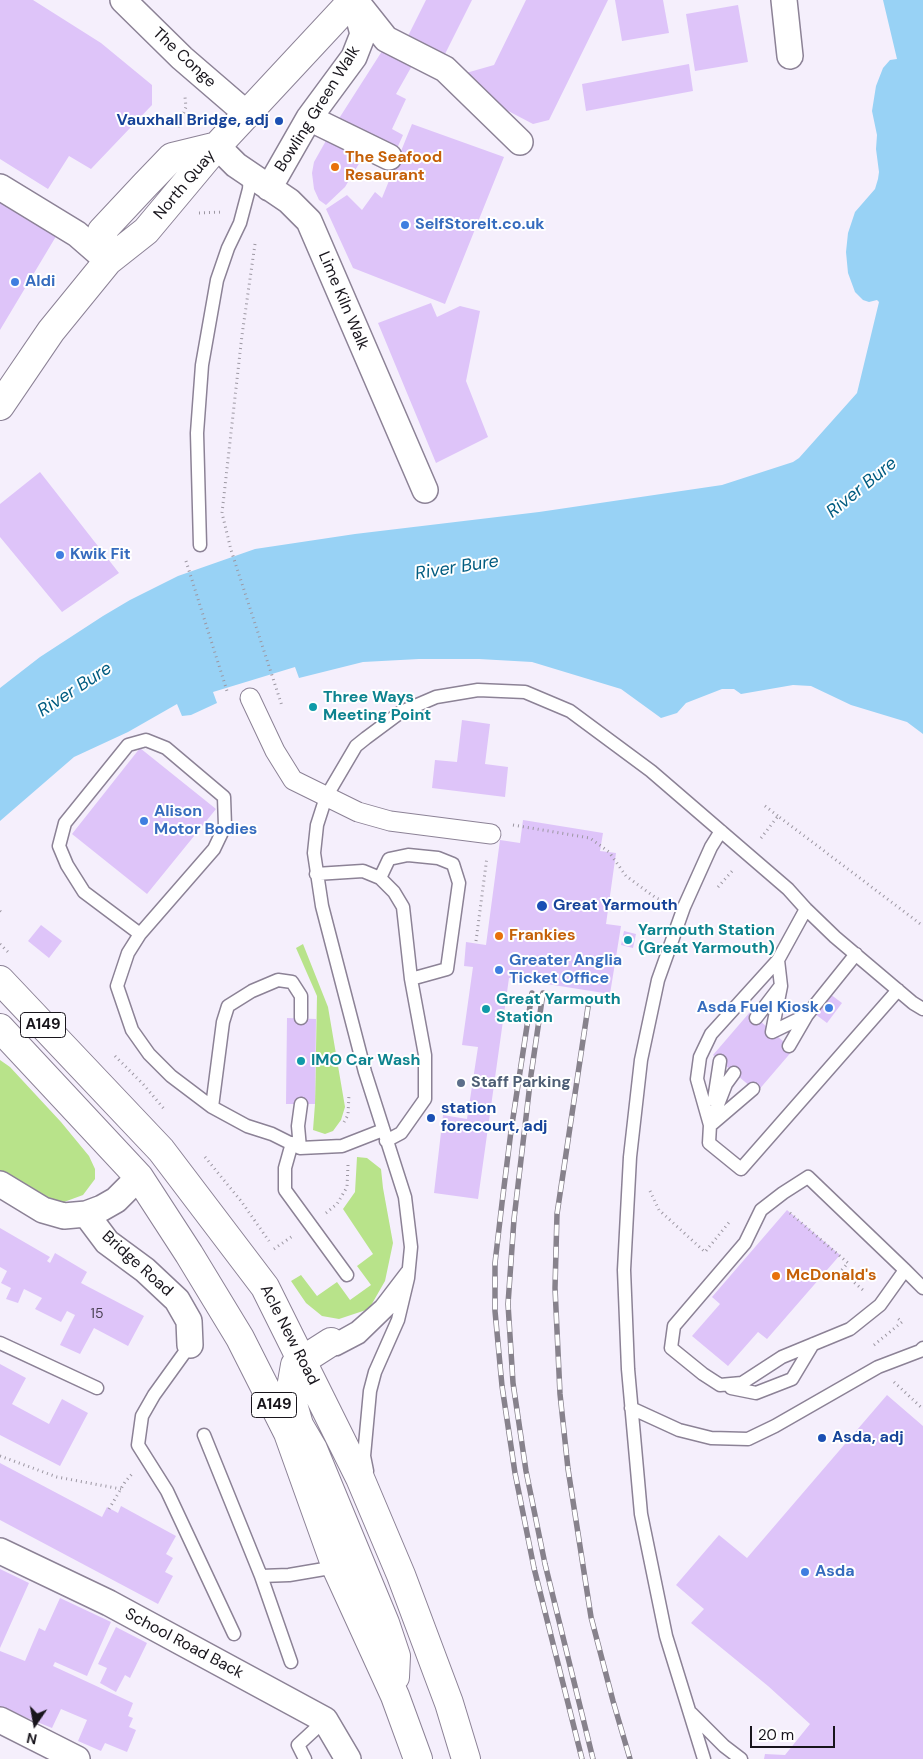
<!DOCTYPE html>
<html>
<head>
<meta charset="utf-8">
<style>
  body { margin:0 }
  #map { position:relative; width:923px; height:1759px; overflow:hidden; background:#f5effc; font-family:"DM Sans",sans-serif }
  canvas { display:block }
  .north { position:absolute; left:10px; top:1699px; width:50px; height:50px; -webkit-text-stroke:4px #fff; paint-order:stroke; rotate:192deg; font-size:14px; font-weight:700; line-height:20px; text-align:center; color:#18151c }
  .north::after { content:''; display:block; margin:auto; width:18px; height:22px; background:#18151c; clip-path:polygon(50% 0,100% 100%,50% 72%,0 100%) }
  .scale { position:absolute; left:750px; top:1726px; width:85px; height:22px; box-sizing:border-box; border:2px solid #18151c; border-top:0; padding-left:6px; font-size:15px; line-height:18px; white-space:nowrap; color:#18151c; -webkit-text-stroke:4px #fff; paint-order:stroke }
</style>
</head>
<body>
<div id="map">
<canvas width="923" height="1759"></canvas>
<div class="north">N</div>
<div class="scale">20 m</div>
</div>
<script>
const ctx = document.querySelector('canvas').getContext('2d');
ctx.lineJoin = 'round';
function paint(path, color) {
  ctx.fillStyle = color;
  ctx.fill(path, 'evenodd');
}
function toPath(rows) {
  const path = new Path2D();
  for (const r of rows) {
    path.moveTo(r[0], r[1]);
    for (let i = 2; i < r.length; i += 2) path.lineTo(r[i], r[i + 1]);
  }
  return path;
}
function stroke(path, color, width, dash) {
  ctx.strokeStyle = color;
  ctx.lineWidth = width;
  ctx.lineCap = dash ? 'butt' : 'round';
  ctx.setLineDash(dash || []);
  ctx.stroke(path);
}
function label(font, color, halo, rows, align = 'center') {
  ctx.font = font + ' "DM Sans",sans-serif';
  ctx.lineWidth = 4;
  ctx.setLineDash([]);
  ctx.textBaseline = 'middle';
  ctx.strokeStyle = halo;
  ctx.fillStyle = color;
  for (const [text, x, y, turn = 0] of rows) {
    ctx.save();
    ctx.translate(x, y);
    ctx.rotate((+turn || 0) * Math.PI / 180);
    ctx.textAlign = isNaN(turn) ? turn : align;
    if (halo) ctx.strokeText(text, 0, 0);
    ctx.fillText(text, 0, 0);
    ctx.restore();
  }
}
paint(toPath([
  [303,944,328,1007,345,1107,341,1120,333,1131,325,1134,313,1130,315,1104,317,996,296,948],
  [0,1060,10,1067,61,1122,89,1156,95,1169,95,1179,83,1195,64,1202,44,1198,0,1171],
  [357,1157,367,1158,381,1169,383,1188,393,1243,385,1281,369,1309,339,1319,322,1316,306,1303,291,1281,301,1275,317,1296,337,1282,350,1300,371,1285,357,1266,373,1254,343,1209,355,1192]
]), '#b8e38a');
paint(toPath([
  [883,0,923,0,923,734,907,722,851,705,811,686,793,685,741,694,734,689,722,689,686,703,677,713,661,718,621,689,532,662,479,659,419,659,363,662,299,678,295,667,213,692,217,703,191,715,182,716,177,704,128,732,74,757,0,821,0,688,40,657,103,616,130,600,178,576,255,549,355,534,539,512,722,485,793,462,799,458,857,393,879,302,877,300,869,302,863,300,855,292,848,273,846,252,848,233,855,212,875,189,878,179,879,172,876,149,877,135,872,111,876,86,883,68,890,60,897,59]
]), '#98d2f5');
paint(toPath([
  [0,0,33,0,101,43,152,85,152,105,91,169,69,156,48,189,0,159],
  [426,0,472,0,445,54,408,36],
  [526,0,608,0,549,120,533,124,472,92,466,73,494,65],
  [615,0,663,0,669,33,622,41],
  [738,5,748,62,695,71,686,14],
  [384,48,413,64,396,94,406,99,392,129,403,135,395,153,338,120],
  [689,64,693,91,586,111,582,84],
  [412,124,504,157,445,304,353,268,326,209,347,195,362,210,375,192,382,198],
  [332,130,366,152,345,187,326,205,319,200,314,189,312,173,314,162],
  [0,198,58,233,0,330],
  [431,303,437,317,460,306,480,311,466,381,488,437,436,463,378,323],
  [40,472,119,573,62,612,0,537,0,504],
  [462,720,490,724,485,764,508,767,505,797,432,788,435,760,457,762],
  [140,748,216,809,147,894,72,834],
  [523,820,603,833,600,851,616,853,606,924,621,926,610,994,509,978,478,1199,434,1193,443,1115,467,1119,478,1047,462,1045,473,967,464,966,466,942,486,945,500,840,520,843],
  [41,925,62,941,49,958,28,941],
  [624,931,636,934,633,948,621,945],
  [830,994,842,1003,827,1023,815,1014],
  [750,1012,793,1050,757,1092,713,1055],
  [287,1018,316,1019,315,1104,286,1104],
  [787,1210,840,1255,767,1339,758,1332,728,1366,692,1336,720,1304,712,1297],
  [0,1228,50,1257,47,1261,50,1263,55,1253,87,1272,81,1283,144,1316,128,1346,94,1328,80,1354,60,1345,75,1315,67,1311,61,1322,35,1309,42,1298,24,1289,18,1303,6,1299,11,1288,1,1283,7,1271,0,1267],
  [0,1364,26,1378,12,1404,49,1424,62,1399,88,1413,60,1466,0,1435],
  [887,1395,923,1426,923,1759,764,1759,765,1754,785,1755,810,1724,768,1686,691,1623,704,1609,676,1585,719,1535,747,1558],
  [0,1463,102,1517,107,1507,118,1513,121,1506,176,1536,166,1554,173,1558,165,1572,173,1576,158,1604,0,1520],
  [0,1569,29,1583,0,1648],
  [60,1598,111,1622,87,1676,55,1662,53,1666,133,1703,128,1716,133,1718,129,1727,136,1730,127,1752,105,1743,101,1751,78,1741,87,1720,61,1709,52,1728,0,1707,0,1651,25,1661,39,1628,45,1631],
  [116,1627,147,1643,130,1678,125,1675,116,1692,100,1683,107,1668,98,1664]
]), '#dec4f9');
const service = toPath([
  [200,545,197,433,202,365,217,280,228,248,240,223,249,189,250,175],
  [316,874,363,871,380,878,394,892,403,907,411,979,425,1055,425,1099,401,1133,386,1141],
  [380,878,389,859,408,855,438,858,453,864,459,883,447,969,411,979],
  [140,934,84,892,67,865,59,846,65,823,128,745,146,740,166,748,224,797,225,826,214,849,140,934,128,953,117,986,132,1030,149,1054,171,1076,212,1107,247,1126,272,1134,300,1148,342,1146,383,1130],
  [756,1018,779,988],
  [772,1032,807,1015,856,954],
  [772,1032,781,986,778,960],
  [789,1046,807,1015],
  [734,1073,726,1084,710,1125,709,1143,741,1169,898,990],
  [714,1100,720,1061],
  [212,1107,223,1022,228,1006,252,991,278,980,292,982,301,996,301,1018],
  [712,1124,753,1089],
  [710,1125,697,1079,700,1057,711,1034,778,960,806,909],
  [292,1143,285,1168,285,1190,347,1275],
  [300,1148,298,1126,301,1104],
  [905,1270,880,1305,850,1329,782,1357,742,1383,720,1385,703,1374,671,1348,674,1326,745,1243,761,1210,783,1193,808,1177,905,1270,923,1288],
  [331,1342,356,1328,381,1306,407,1272],
  [0,1343,97,1388],
  [190,1345,154,1395,142,1416,138,1445,167,1491,234,1634],
  [337,1349,360,1337,394,1304,400,1293],
  [731,1388,756,1393,792,1379,813,1344],
  [631,1408,679,1430,711,1438,748,1439,775,1426,878,1367,920,1351,923,1348],
  [204,1435,261,1576,289,1575,336,1567],
  [367,1471,364,1456,370,1391,375,1372,398,1320,408,1278,411,1247,405,1197,365,1072,322,906,314,853,317,825,326,797,356,746,366,738,401,712,436,697,478,690,525,692,570,711,651,771,788,889,806,909,835,937,913,1003,923,1009],
  [261,1576,291,1662],
  [691,1713,724,1746,741,1759],
  [305,1759,298,1745,325,1720],
  [704,1759,666,1636,641,1514,628,1369,624,1270,630,1157,641,1060,658,980,684,907,711,847,721,831]
]);
const pedestrian = toPath([
  [250,698,275,751,293,780,358,812,390,821,491,834]
]);
const minor = toPath([
  [123,0,182,58,247,114],
  [355,0,386,39,445,69,520,142],
  [784,0,790,56],
  [309,118,389,157],
  [217,146,236,165,289,201,309,221,425,490],
  [0,187,77,234,108,261],
  [269,188,309,118,354,57,363,34,355,4],
  [0,1184,43,1210,64,1216,86,1214,102,1208,116,1200,139,1177],
  [86,1214,107,1242,145,1270,177,1300,189,1321,190,1345],
  [0,1551,109,1603,325,1720,348,1759],
  [0,1720,77,1759]
]);
const secondary = toPath([
  [108,261,102,231,145,185,172,157,217,146],
  [0,406,51,331,108,261,146,231,217,146,353,0]
]);
const primary = toPath([
  [0,980,161,1150,265,1287,360,1478,401,1575,449,1703,466,1759],
  [0,1028,139,1177,189,1254,240,1338,288,1433,336,1567,395,1696,418,1759],
  [331,1342,295,1365,290,1394,299,1425,313,1449,385,1623,396,1656,395,1677]
]);
stroke(service, '#8c8296', 15);
stroke(pedestrian, '#8c8296', 21);
stroke(minor, '#8c8296', 28);
stroke(secondary, '#8c8296', 30);
stroke(primary, '#8c8296', 30);
stroke(toPath([
  [178,127,186,107,185,97],
  [199,213,223,212],
  [255,244,242,335,222,513,231,550,282,706],
  [186,561,227,691],
  [765,806,778,816],
  [513,825,590,838,609,852,626,876,656,898,664,901],
  [761,838,778,816,923,926],
  [718,887,734,869],
  [0,911,3,914],
  [476,941,487,857],
  [0,944,8,952],
  [115,1056,143,1084,165,1110],
  [344,1122,348,1115,349,1094],
  [205,1157,241,1201,269,1241],
  [650,1191,659,1210,705,1252,731,1220],
  [326,1213,337,1204,347,1187,348,1165],
  [790,1213,848,1263,841,1271,864,1291],
  [274,1249,294,1235],
  [874,1345,902,1322,896,1317],
  [894,1382,923,1409],
  [0,1456,57,1477,121,1489],
  [109,1509,125,1482,132,1474]
]), '#9c97a2', 3, [1, 4]);
stroke(service, '#fff', 12);
stroke(pedestrian, '#fff', 19);
stroke(minor, '#fff', 25);
stroke(secondary, '#fff', 28);
stroke(primary, '#fff', 28);
const rail = toPath([
  [532,993,511,1131,502,1203,495,1263,495,1311,502,1386,515,1473,534,1568,582,1759],
  [543,993,531,1075,514,1219,508,1304,513,1383,526,1471,545,1564,593,1759],
  [588,1007,557,1214,555,1288,560,1394,568,1469,591,1617,613,1701,630,1759]
]);
stroke(rail, '#87828c', 5.5);
stroke(rail, '#fff', 4, [11]);
for (const [x, y, r, color] of [
  [279,121,5,"#1a4fb4"],
  [335,167,5,"#e8710a"],
  [405,225,5,"#3f7fe0"],
  [15,282,5,"#3f7fe0"],
  [60,555,5,"#3f7fe0"],
  [313,707,5,"#0f9aa8"],
  [144,821,5,"#3f7fe0"],
  [542,906,6,"#1a4fb4"],
  [499,936,5,"#e8710a"],
  [628,940,5,"#0f9aa8"],
  [499,970,5,"#3f7fe0"],
  [829,1008,5,"#3f7fe0"],
  [486,1009,5,"#0f9aa8"],
  [301,1061,5,"#0f9aa8"],
  [461,1083,5,"#5c6f8a"],
  [431,1118,5,"#1a4fb4"],
  [776,1276,5,"#e8710a"],
  [822,1438,5,"#1a4fb4"],
  [805,1572,5,"#3f7fe0"]
]) {
  const dot = new Path2D();
  dot.arc(x, y, r, 0, 2 * Math.PI);
  ctx.fillStyle = color;
  ctx.fill(dot);
  stroke(dot, '#fff', 2);
}
label('14px', '#4a4153', null, [
  ["15",97,1314]
]);
for (const [x, y, w] of [
  [43,1025,45],
  [274,1405,45]
]) {
  const box = new Path2D();
  box.roundRect(x - w / 2, y - 12.5, w, 25, 4);
  ctx.fillStyle = '#fff';
  ctx.fill(box);
  stroke(box, '#18151c', 1);
}
label('bold 15px', '#18151c', null, [
  ["A149",43,1025],
  ["A149",274,1405]
]);
label('16px', '#18151c', '#fff', [
  ["The Conge",184,58,43],
  ["Bowling Green Walk",318,109,-58],
  ["North Quay",185,185,-50],
  ["Lime Kiln Walk",343,301,67],
  ["Bridge Road",137,1264,42],
  ["Acle New Road",289,1335,63],
  ["School Road Back",184,1644,28]
]);
label('bold 16px', '#164399', '#fff', [
  ["Vauxhall Bridge, adj",269,121,"right"],
  ["Great Yarmouth",553,906],
  ["station",441,1109],
  ["forecourt, adj",441,1127],
  ["Asda, adj",832,1438]
], 'left');
label('bold 16px', '#c56008', '#fff', [
  ["The Seafood",345,158],
  ["Resaurant",345,176],
  ["Frankies",509,936],
  ["McDonald's",786,1276]
], 'left');
label('bold 16px', '#366cbe', '#fff', [
  ["SelfStoreIt.co.uk",415,225],
  ["Aldi",25,282],
  ["Kwik Fit",70,555],
  ["Alison",154,812],
  ["Motor Bodies",154,830],
  ["Greater Anglia",509,961],
  ["Ticket Office",509,979],
  ["Asda Fuel Kiosk",819,1008,"right"],
  ["Asda",815,1572]
], 'left');
label('bold 16px', '#0d838f', '#fff', [
  ["Three Ways",323,698],
  ["Meeting Point",323,716],
  ["Yarmouth Station",638,931],
  ["(Great Yarmouth)",638,949],
  ["Great Yarmouth",496,1000],
  ["Station",496,1018],
  ["IMO Car Wash",311,1061]
], 'left');
label('bold 16px', '#4e5e75', '#fff', [
  ["Staff Parking",471,1083]
], 'left');
label('italic 18px', '#005c81', '#fff', [
  ["River Bure",862,488,-39],
  ["River Bure",457,568,-9],
  ["River Bure",75,690,-33]
]);
</script>
</body>
</html>
